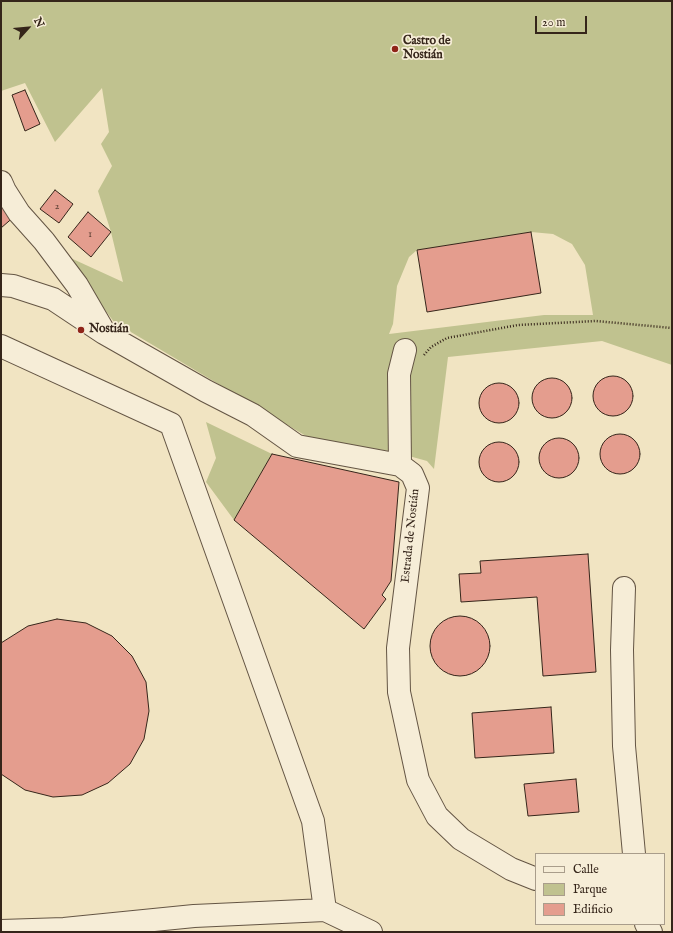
<!DOCTYPE html>
<html>
<head>
<meta charset="utf-8">
<style>
  body { margin:0 }
  #map { position:relative; width:673px; height:933px; overflow:hidden; background:#f1e4c2; font-family:"IM FELL English",serif }
  canvas { display:block }
  .frame { position:absolute; inset:0; border:2px solid #35251a; pointer-events:none }
  .legend { position:absolute; left:535px; top:853px; width:130px; height:72px; box-sizing:border-box; background:#f6edd7; border:1px solid #a99d8b; margin:0; padding:5px 7px; list-style:none; font-size:12px; color:#35251a }
  .legend li { display:flex; align-items:center; gap:8px; height:20px }
  .legend b { width:20px; border:1px solid #a99d8b }
  .north { position:absolute; left:8px; top:8px; width:40px; height:40px; -webkit-text-stroke:3px #f6edd7; paint-order:stroke; rotate:63deg; font-size:11px; font-weight:700; line-height:16px; text-align:center; color:#35251a }
  .north::after { content:''; display:block; margin:auto; width:14px; height:18px; background:#35251a; clip-path:polygon(50% 0,100% 100%,50% 72%,0 100%) }
  .scale { position:absolute; left:535px; top:16px; width:52px; height:18px; box-sizing:border-box; border:2px solid #35251a; border-top:0; padding-left:5px; font-size:12px; line-height:14px; white-space:nowrap; color:#35251a; -webkit-text-stroke:3px #f6edd7; paint-order:stroke }
</style>
</head>
<body>
<div id="map">
<canvas width="673" height="933"></canvas>
<div class="frame"></div>
<ul class="legend">
<li><b style="height:5px;background:#f6edd7"></b>Calle</li>
<li><b style="height:11px;background:#c0c28f"></b>Parque</li>
<li><b style="height:11px;background:#e49d8e"></b>Edificio</li>
</ul>
<div class="north">N</div>
<div class="scale">20 m</div>
</div>
<script>
const ctx = document.querySelector('canvas').getContext('2d');
ctx.lineJoin = 'round';
function paint(path, color) {
  ctx.fillStyle = color;
  ctx.fill(path, 'evenodd');
}
function toPath(rows) {
  const path = new Path2D();
  for (const r of rows) {
    if (r.length === 3) {
      path.moveTo(r[0] + r[2], r[1]);
      path.arc(r[0], r[1], r[2], 0, 2 * Math.PI);
      continue;
    }
    path.moveTo(r[0], r[1]);
    for (let i = 2; i < r.length; i += 2) path.lineTo(r[i], r[i + 1]);
  }
  return path;
}
function stroke(path, color, width, dash) {
  ctx.strokeStyle = color;
  ctx.lineWidth = width;
  ctx.lineCap = dash ? 'butt' : 'round';
  ctx.setLineDash(dash || []);
  ctx.stroke(path);
}
function label(font, color, halo, rows, align = 'center') {
  ctx.font = font + ' "IM FELL English",serif';
  ctx.lineWidth = 3.5;
  ctx.setLineDash([]);
  ctx.textBaseline = 'middle';
  ctx.strokeStyle = halo;
  ctx.fillStyle = color;
  for (const [text, x, y, turn = 0] of rows) {
    ctx.save();
    ctx.translate(x, y);
    ctx.rotate((+turn || 0) * Math.PI / 180);
    ctx.textAlign = isNaN(turn) ? turn : align;
    if (halo) ctx.strokeText(text, 0, 0);
    ctx.fillText(text, 0, 0);
    ctx.restore();
  }
}
paint(toPath([
  [1,1,672,1,672,365,602,341,448,357,434,469,427,461,391,451,333,443,306,436,114,322,64,255,123,282,111,232,98,191,112,166,101,144,109,132,102,88,55,142,25,83,1,91],
  [531,232,553,234,572,244,585,265,593,315,544,315,389,334,393,324,397,286,409,257,417,250],
  [206,422,272,454,234,520,206,482,216,458]
]), '#c0c28f');
const building = toPath([
  [25,90,40,124,25,131,12,95,25,90],
  [55,190,73,204,59,223,40,209,55,190],
  [1,203,16,215,1,228,1,203],
  [88,212,111,232,91,257,68,237,88,212],
  [531,232,541,293,427,312,417,250,531,232],
  [613,396,20],
  [552,398,20],
  [499,403,20],
  [620,454,20],
  [559,458,20],
  [499,462,20],
  [272,454,399,482,391,581,382,595,386,599,364,629,234,520,272,454],
  [588,554,596,672,543,676,537,597,461,602,459,574,481,573,480,561,588,554],
  [460,646,30],
  [57,619,86,623,112,636,132,656,146,682,149,711,144,739,130,764,108,783,82,795,53,797,25,790,1,774,1,643,28,626,57,619],
  [551,707,554,753,475,758,472,713,551,707],
  [576,779,579,812,528,816,524,784,576,779]
]);
paint(building, '#e49d8e');
stroke(building, '#35251a', 1);
const minor = toPath([
  [1,182,5,191,19,213,44,241,77,285,102,328],
  [1,285,13,286,53,299,104,333,206,391,253,415,297,446,400,465,412,474,418,488,398,648,399,692,418,780,437,816,461,839,511,869,536,879],
  [1,346,171,424,313,821,325,910],
  [400,465,399,374,405,350],
  [624,588,622,650,624,746,634,854],
  [646,924,651,932],
  [1,931,64,929,194,916,325,910,371,932]
]);
stroke(minor, '#645544', 24);
stroke(toPath([
  [424,355,431,347,447,338,518,325,596,321,672,328]
]), '#35251a', 2.5, [1, 2]);
stroke(minor, '#f6edd7', 22);
for (const [x, y, r, color] of [
  [395,49,4,"#8f2418"],
  [81,330,4,"#8f2418"]
]) {
  const dot = new Path2D();
  dot.arc(x, y, r, 0, 2 * Math.PI);
  ctx.fillStyle = color;
  ctx.fill(dot);
  stroke(dot, '#f6edd7', 1.5);
}
label('10px', '#614337', null, [
  ["2",57,207],
  ["1",90,235]
]);
label('bold 12px', '#35251a', '#f6edd7', [
  ["Castro de",403,42],
  ["Nostián",403,56],
  ["Nostián",89,330]
], 'left');
label('12px', '#35251a', '#f6edd7', [
  ["Estrada de Nostián",411,536,-84]
]);
</script>
</body>
</html>
